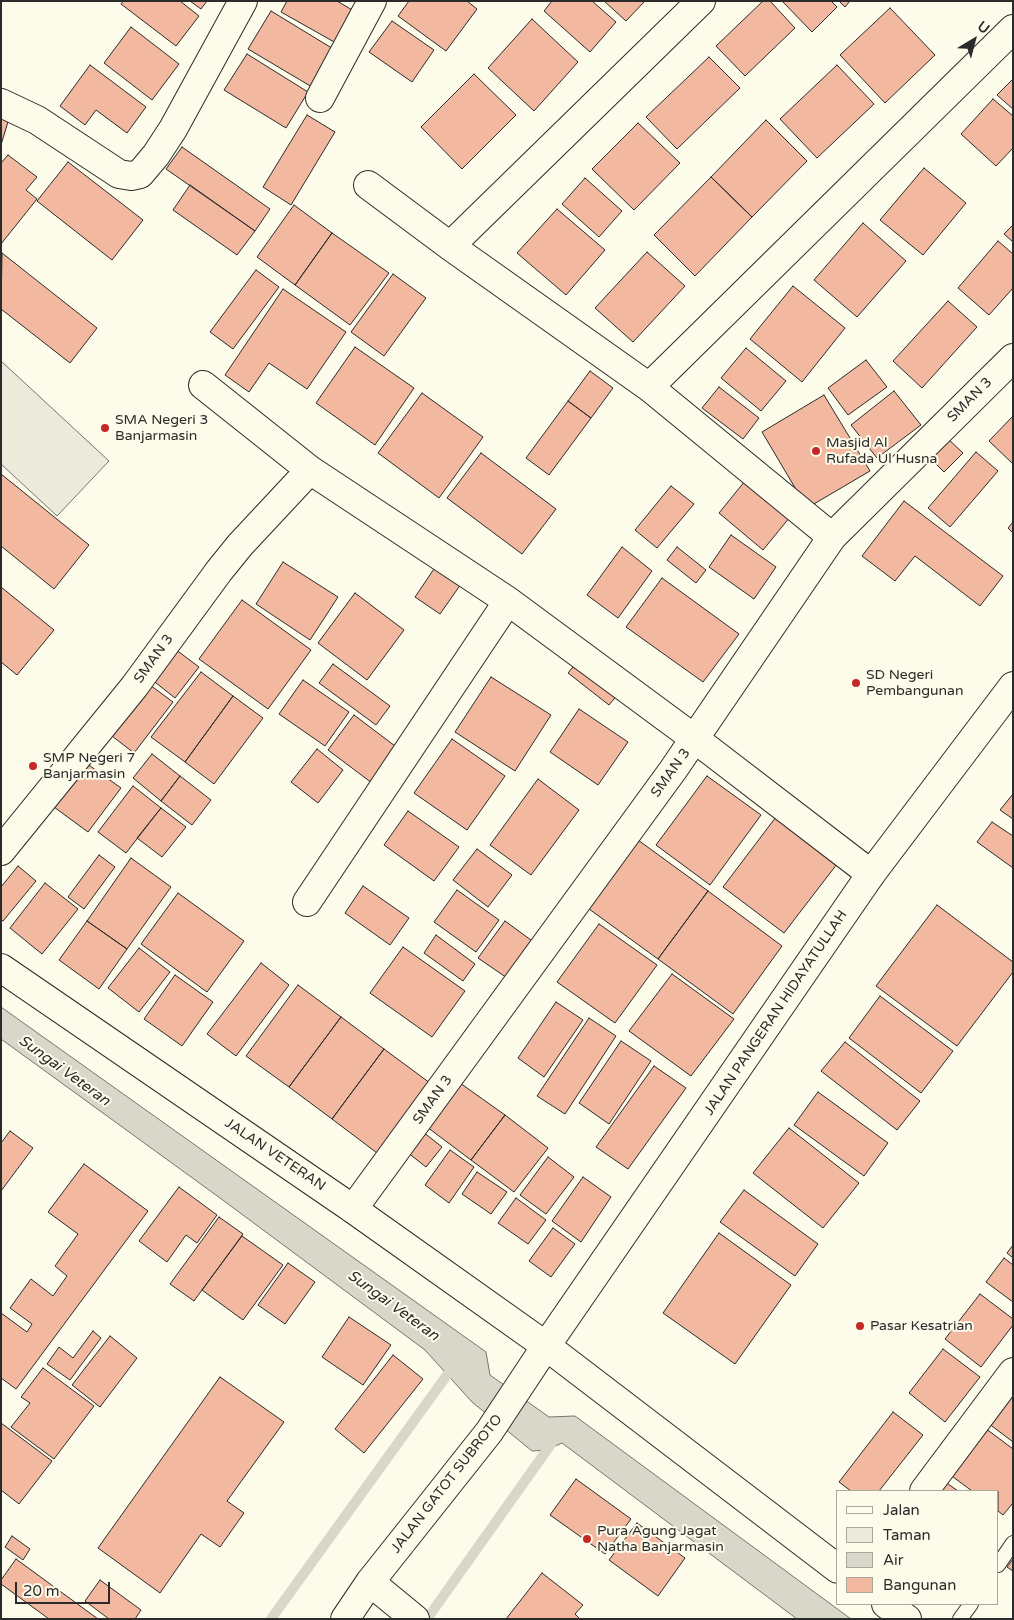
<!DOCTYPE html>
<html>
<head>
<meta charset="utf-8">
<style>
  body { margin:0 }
  #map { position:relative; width:1014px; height:1620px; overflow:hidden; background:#fdfbea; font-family:"Varela Round",sans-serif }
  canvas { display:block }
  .frame { position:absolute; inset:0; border:2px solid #2b2b2b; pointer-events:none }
  .legend { position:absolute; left:836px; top:1490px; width:162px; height:115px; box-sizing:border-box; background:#fdfbea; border:1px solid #a9a89e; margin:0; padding:6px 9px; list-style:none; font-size:15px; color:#2b2b2b }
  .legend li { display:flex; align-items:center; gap:10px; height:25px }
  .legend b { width:25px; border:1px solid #a9a89e }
  .north { position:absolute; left:949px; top:15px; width:50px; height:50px; -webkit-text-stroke:4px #fdfbea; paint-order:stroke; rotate:37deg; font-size:14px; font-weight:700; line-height:20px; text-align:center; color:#2b2b2b }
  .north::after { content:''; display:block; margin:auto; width:18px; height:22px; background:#2b2b2b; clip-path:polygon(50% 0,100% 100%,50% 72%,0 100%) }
  .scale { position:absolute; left:15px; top:1582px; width:95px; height:22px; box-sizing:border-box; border:2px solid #2b2b2b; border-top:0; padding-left:6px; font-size:15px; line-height:18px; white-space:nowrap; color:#2b2b2b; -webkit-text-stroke:4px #fdfbea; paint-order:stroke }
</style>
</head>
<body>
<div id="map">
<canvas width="1014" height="1620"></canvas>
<div class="frame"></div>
<ul class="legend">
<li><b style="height:6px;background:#fdfbea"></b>Jalan</li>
<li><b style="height:14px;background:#ecebdb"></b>Taman</li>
<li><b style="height:14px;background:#d8d7c9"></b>Air</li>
<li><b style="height:14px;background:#f2b8a0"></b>Bangunan</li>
</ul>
<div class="north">U</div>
<div class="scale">20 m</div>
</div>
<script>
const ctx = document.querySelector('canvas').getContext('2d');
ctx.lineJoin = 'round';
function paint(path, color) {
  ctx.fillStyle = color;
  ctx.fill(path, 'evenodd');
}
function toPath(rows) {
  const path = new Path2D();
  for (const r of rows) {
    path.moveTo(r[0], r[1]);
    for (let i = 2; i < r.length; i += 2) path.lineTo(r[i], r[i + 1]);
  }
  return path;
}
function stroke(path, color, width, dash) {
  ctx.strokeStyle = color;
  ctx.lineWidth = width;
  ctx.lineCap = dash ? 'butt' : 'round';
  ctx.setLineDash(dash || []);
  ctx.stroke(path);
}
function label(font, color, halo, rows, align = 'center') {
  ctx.font = font + ' "Varela Round",sans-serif';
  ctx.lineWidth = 4;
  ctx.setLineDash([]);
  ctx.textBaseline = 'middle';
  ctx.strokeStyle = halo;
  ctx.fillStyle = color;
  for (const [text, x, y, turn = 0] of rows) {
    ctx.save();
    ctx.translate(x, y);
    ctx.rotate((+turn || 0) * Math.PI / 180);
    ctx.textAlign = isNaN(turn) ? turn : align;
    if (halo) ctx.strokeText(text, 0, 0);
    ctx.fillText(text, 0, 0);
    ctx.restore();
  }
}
const green = toPath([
  [1,361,109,461,57,516,1,464,1,361]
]);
paint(green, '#ecebdb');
stroke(green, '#74746e', 1);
const water = toPath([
  [1,1007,486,1352,490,1375,549,1417,575,1416,851,1619,797,1619,562,1443,547,1450,532,1451,472,1402,425,1350,220,1198,1,1039,1,1007]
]);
paint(water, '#d8d7c9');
stroke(water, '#74746e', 1);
stroke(toPath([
  [271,1619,455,1364],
  [427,1619,554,1440]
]), '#d8d7c9', 10);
const building = toPath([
  [123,1,180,1,199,16,176,46,121,4,123,1],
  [190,1,207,1,201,9,190,1],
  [287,1,337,1,354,11,336,43,281,12,287,1],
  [409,1,467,1,477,9,446,51,398,16,409,1],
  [552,1,592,1,616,22,590,52,544,11,552,1],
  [604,1,645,1,626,21,604,1],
  [763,1,770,1,795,28,745,76,716,46,763,1],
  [782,1,831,1,837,7,812,32,782,1],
  [839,1,850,1,845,7,839,1],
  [890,8,935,55,885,103,840,55,890,8],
  [271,11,335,50,312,87,248,49,271,11],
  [532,19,578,62,534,111,488,68,532,19],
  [392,21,434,50,412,82,369,52,392,21],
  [131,27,179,64,152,100,104,63,131,27],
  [247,54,308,92,286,128,224,90,247,54],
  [709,57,740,88,677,149,646,117,709,57],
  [90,65,146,107,127,133,96,110,85,125,60,106,90,65],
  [837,65,874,104,817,158,780,119,837,65],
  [474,74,516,115,462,169,421,127,474,74],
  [1013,79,1013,109,997,95,1013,79],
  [993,99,1013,116,1013,148,996,166,961,134,993,99],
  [1,112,10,115,1,145,1,112],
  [307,115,335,132,291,205,263,187,307,115],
  [766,120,807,161,752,217,711,177,766,120],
  [638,123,680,163,634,210,592,169,638,123],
  [182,147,270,209,255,231,166,169,182,147],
  [8,155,37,177,26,190,37,199,1,244,1,163,8,155],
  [68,162,143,220,112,260,37,201,68,162],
  [924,168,966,203,923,255,880,220,924,168],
  [711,177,752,217,695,276,654,235,711,177],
  [585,178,622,211,599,237,562,204,585,178],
  [190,185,255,231,237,255,173,210,190,185],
  [294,205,332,233,295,285,257,257,294,205],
  [557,209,605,250,566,295,517,253,557,209],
  [863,223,906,261,857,317,814,280,863,223],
  [1013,225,1013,242,1004,234,1013,225],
  [332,233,389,273,350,325,295,285,332,233],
  [998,241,1013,254,1013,288,989,315,958,288,998,241],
  [647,252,685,286,633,342,595,308,647,252],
  [2,253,97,328,70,363,1,309,2,253],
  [256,270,279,287,233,349,210,332,256,270],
  [393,274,426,298,384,356,351,332,393,274],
  [793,286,845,328,802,382,750,339,793,286],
  [283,289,346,332,307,389,269,363,249,392,225,375,283,289],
  [948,301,977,327,922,388,893,361,948,301],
  [355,347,414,388,375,445,316,403,355,347],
  [746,348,786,381,761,411,721,378,746,348],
  [866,360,887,387,848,415,828,388,866,360],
  [590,371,613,388,591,418,568,401,590,371],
  [719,387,759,418,743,439,702,408,719,387],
  [894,391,921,425,877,458,851,425,894,391],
  [422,393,483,437,439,498,378,453,422,393],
  [824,395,870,471,807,508,762,432,824,395],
  [568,401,591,418,549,475,526,458,568,401],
  [1013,416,1013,464,989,441,1013,416],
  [945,436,963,453,944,472,927,455,945,436],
  [976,452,998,471,950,527,928,508,976,452],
  [481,453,556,509,522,554,447,498,481,453],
  [1,474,89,545,54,589,1,546,1,474],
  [745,481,790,517,763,550,719,513,745,481],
  [671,486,694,504,657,548,635,530,671,486],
  [904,501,1003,576,980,606,915,556,895,581,862,556,904,501],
  [1013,522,1013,533,1008,528,1013,522],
  [731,535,776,567,754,599,709,567,731,535],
  [622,547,652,571,618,618,587,595,622,547],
  [677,547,706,570,696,583,667,560,677,547],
  [283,562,338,597,310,640,256,604,283,562],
  [436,566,461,584,440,614,415,597,436,566],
  [662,578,739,634,703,682,626,627,662,578],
  [1,587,54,630,17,675,1,662,1,587],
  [355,593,404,630,367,680,318,643,355,593],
  [242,600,311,650,268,709,199,659,242,600],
  [175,649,199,667,175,698,151,679,175,649],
  [577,662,619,693,609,705,568,673,577,662],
  [333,664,390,706,376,725,319,683,333,664],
  [201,672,233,696,185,762,151,737,201,672],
  [491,677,551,715,515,771,455,732,491,677],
  [303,680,349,712,325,746,279,714,303,680],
  [150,685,173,702,134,753,112,736,150,685],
  [233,696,263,718,214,784,185,762,233,696],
  [579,709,628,742,598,785,550,752,579,709],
  [354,715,399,749,372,783,328,750,354,715],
  [452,739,505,776,467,830,414,793,452,739],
  [317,749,343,770,318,803,291,782,317,749],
  [152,754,180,776,161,801,133,778,152,754],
  [86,763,121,788,88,832,54,807,86,763],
  [180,776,211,800,192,825,161,801,180,776],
  [707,776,761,815,710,885,656,845,707,776],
  [538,779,579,810,531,875,490,845,538,779],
  [133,786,161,808,126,853,98,832,133,786],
  [1013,794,1013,819,1000,810,1013,794],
  [161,808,186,827,162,857,137,838,161,808],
  [408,811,459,847,434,881,384,845,408,811],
  [776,817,837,864,784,933,723,887,776,817],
  [992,822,1013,836,1013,868,977,842,992,822],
  [638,840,708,891,658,959,589,909,638,840],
  [477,849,512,875,488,907,453,880,477,849],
  [99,855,115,867,84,909,68,897,99,855],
  [131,858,171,887,127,949,87,921,131,858],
  [18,866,36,881,3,921,1,920,1,887,18,866],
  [45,883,78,909,42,954,10,928,45,883],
  [363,886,409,918,390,945,345,913,363,886],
  [457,890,499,920,476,952,434,922,457,890],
  [708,891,782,946,733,1014,658,959,708,891],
  [178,893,244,941,207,992,141,944,178,893],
  [937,905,1013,962,1013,972,957,1046,876,986,937,905],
  [87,921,127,949,99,989,59,960,87,921],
  [505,921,535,943,510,980,478,958,505,921],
  [599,924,657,965,615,1023,557,982,599,924],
  [436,935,475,964,463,981,424,953,436,935],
  [403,947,465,991,432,1037,370,993,403,947],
  [139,948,170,972,139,1012,108,988,139,948],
  [261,963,289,985,236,1056,207,1034,261,963],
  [672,974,734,1019,691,1076,629,1031,672,974],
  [175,975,213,1002,182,1046,144,1019,175,975],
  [298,985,341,1017,289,1087,246,1056,298,985],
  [880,996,953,1051,921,1093,849,1038,880,996],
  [556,1002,583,1020,544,1077,518,1058,556,1002],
  [341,1017,384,1049,332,1119,289,1087,341,1017],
  [589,1018,616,1036,565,1114,537,1096,589,1018],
  [621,1041,651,1061,609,1124,579,1103,621,1041],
  [845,1042,920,1101,897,1130,821,1071,845,1042],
  [384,1049,430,1083,377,1153,332,1119,384,1049],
  [654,1066,686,1088,628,1169,596,1147,654,1066],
  [460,1083,505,1115,471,1160,427,1127,460,1083],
  [818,1092,888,1143,864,1176,794,1125,818,1092],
  [505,1115,548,1148,514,1192,471,1160,505,1115],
  [789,1128,859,1183,823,1228,753,1173,789,1128],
  [10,1131,33,1148,1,1191,1,1143,10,1131],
  [423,1132,442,1147,426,1167,407,1152,423,1132],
  [450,1150,474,1167,449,1203,425,1185,450,1150],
  [548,1157,574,1177,546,1214,520,1195,548,1157],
  [84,1164,148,1211,16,1389,1,1378,1,1313,27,1332,32,1324,10,1308,31,1279,53,1296,67,1276,55,1266,78,1234,48,1212,84,1164],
  [477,1172,507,1192,491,1214,462,1194,477,1172],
  [583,1177,611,1197,581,1242,552,1221,583,1177],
  [179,1187,217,1215,197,1243,186,1235,167,1262,139,1241,179,1187],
  [744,1190,818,1244,795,1276,720,1222,744,1190],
  [516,1198,546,1220,528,1244,498,1223,516,1198],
  [219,1217,243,1234,194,1301,170,1284,219,1217],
  [553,1228,575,1244,551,1277,529,1261,553,1228],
  [719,1233,791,1285,735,1364,663,1313,719,1233],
  [242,1236,283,1265,243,1320,202,1290,242,1236],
  [1013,1245,1013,1258,1007,1253,1013,1245],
  [1004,1258,1013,1265,1013,1302,986,1282,1004,1258],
  [288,1263,315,1282,285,1324,258,1305,288,1263],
  [980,1294,1013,1319,1013,1325,981,1367,945,1339,980,1294],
  [349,1317,391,1345,363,1385,322,1357,349,1317],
  [93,1331,101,1338,70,1380,47,1364,59,1347,73,1358,93,1331],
  [110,1336,137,1358,100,1407,72,1385,110,1336],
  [943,1349,980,1377,945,1422,909,1393,943,1349],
  [393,1355,423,1379,364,1453,335,1429,393,1355],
  [43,1368,94,1406,54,1459,11,1427,30,1403,21,1397,43,1368],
  [220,1377,284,1422,227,1501,244,1513,220,1547,201,1534,160,1593,98,1548,220,1377],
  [1013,1392,1013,1442,988,1423,1013,1392],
  [893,1412,923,1435,879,1491,851,1491,839,1482,893,1412],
  [1,1423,52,1461,19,1504,1,1490,1,1423],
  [981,1425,1013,1449,1013,1503,1003,1515,998,1511,998,1491,972,1491,945,1471,981,1425],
  [576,1479,631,1519,605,1554,550,1515,576,1479],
  [944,1481,958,1491,937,1491,944,1481],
  [637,1523,685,1558,658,1596,609,1560,637,1523],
  [12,1536,30,1549,23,1560,5,1547,12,1536],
  [16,1559,98,1619,49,1619,1,1584,1,1580,16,1559],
  [1013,1559,1013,1571,1007,1567,1013,1559],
  [542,1573,583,1605,575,1614,580,1619,506,1619,542,1573],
  [100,1580,141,1610,135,1619,109,1619,85,1601,100,1580]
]);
paint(building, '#f2b8a0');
stroke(building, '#2b2b2b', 1);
const service = toPath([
  [998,1565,1013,1543],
  [960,1619,971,1604]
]);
const minor = toPath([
  [320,98,372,1],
  [1,103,37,120,119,174,131,176,140,174,156,155,173,129,243,1],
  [368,185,450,246,649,387,832,537],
  [450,246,701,1],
  [203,385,310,470,508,601,695,739,871,874],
  [649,387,1013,29],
  [1,851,134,687,219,571,240,545,310,470],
  [307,902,508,601],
  [353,1209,673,770,832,537,1013,358],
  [924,1491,1013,1372],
  [370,1582,415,1619]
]);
const primary = toPath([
  [1,968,353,1209,546,1346,838,1569],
  [886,1604,907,1619],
  [345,1619,370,1582,489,1432,546,1346,871,874,1013,686]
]);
stroke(service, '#2b2b2b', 16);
stroke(minor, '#2b2b2b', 30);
stroke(primary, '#2b2b2b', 30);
stroke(service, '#fdfbea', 14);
stroke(minor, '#fdfbea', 28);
stroke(primary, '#fdfbea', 28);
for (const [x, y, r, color] of [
  [105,428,5,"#c62828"],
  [816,451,5,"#c62828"],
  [856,683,5,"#c62828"],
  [33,766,5,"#c62828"],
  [860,1326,5,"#c62828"],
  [587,1539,5,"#c62828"]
]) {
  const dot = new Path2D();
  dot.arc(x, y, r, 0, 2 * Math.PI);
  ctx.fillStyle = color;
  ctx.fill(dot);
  stroke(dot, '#fdfbea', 2);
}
label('14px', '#2b2b2b', '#fdfbea', [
  ["SMAN 3",970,400,-45],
  ["SMAN 3",154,659,-54],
  ["SMAN 3",671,773,-54],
  ["JALAN PANGERAN HIDAYATULLAH",776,1013,-56],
  ["SMAN 3",433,1100,-54],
  ["JALAN VETERAN",275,1155,34],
  ["JALAN GATOT SUBROTO",447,1484,-52]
]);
label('14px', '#2b2b2b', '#fdfbea', [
  ["SMA Negeri 3",115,420],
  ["Banjarmasin",115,436],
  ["Masjid Al",826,443],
  ["Rufada Ul Husna",826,459],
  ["SD Negeri",866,675],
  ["Pembangunan",866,691],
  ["SMP Negeri 7",43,758],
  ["Banjarmasin",43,774],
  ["Pasar Kesatrian",870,1326],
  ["Pura Agung Jagat",597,1531],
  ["Natha Banjarmasin",597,1547]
], 'left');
label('italic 15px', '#2b2b2b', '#fdfbea', [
  ["Sungai Veteran",64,1071,36],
  ["Sungai Veteran",393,1306,36]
]);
</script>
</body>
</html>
